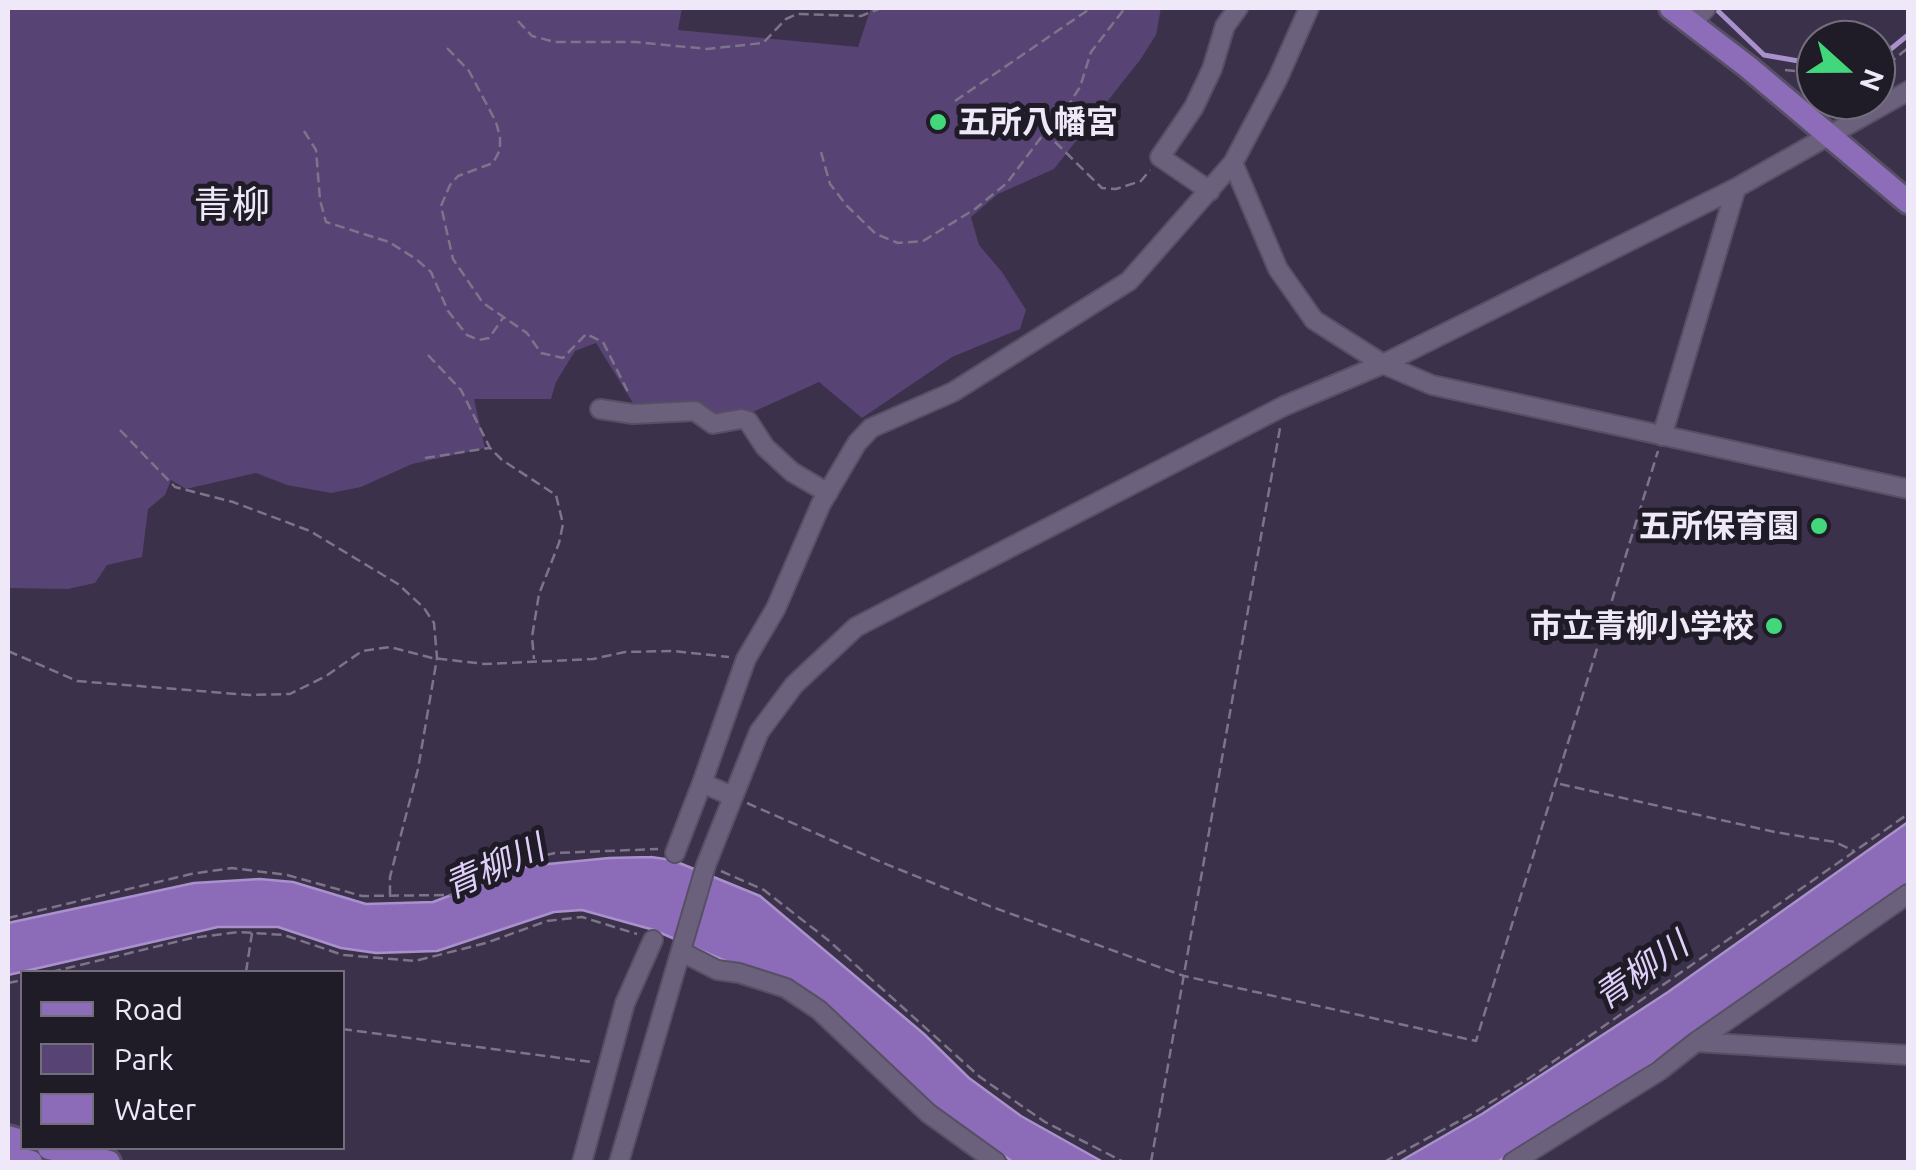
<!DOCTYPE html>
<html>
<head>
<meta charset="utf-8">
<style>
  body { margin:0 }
  #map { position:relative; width:1916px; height:1170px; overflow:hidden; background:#3b314a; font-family:Ubuntu,sans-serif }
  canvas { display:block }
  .frame { position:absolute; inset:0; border:10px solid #eee8f8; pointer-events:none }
  .legend { position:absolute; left:20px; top:970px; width:325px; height:180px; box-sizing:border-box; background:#201c27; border:2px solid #726e7b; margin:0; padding:12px 18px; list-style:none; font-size:30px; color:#eee8f8 }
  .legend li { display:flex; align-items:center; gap:20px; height:50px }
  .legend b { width:50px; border:2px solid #726e7b }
  .north { position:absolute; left:1796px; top:20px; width:100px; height:100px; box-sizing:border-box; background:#201c27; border:2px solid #726e7b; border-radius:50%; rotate:111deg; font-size:28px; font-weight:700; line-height:40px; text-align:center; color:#eee8f8 }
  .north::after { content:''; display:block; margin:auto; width:35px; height:45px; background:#43d77b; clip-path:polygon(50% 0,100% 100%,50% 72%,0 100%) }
</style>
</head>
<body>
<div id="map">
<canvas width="1916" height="1170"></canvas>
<div class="frame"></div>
<ul class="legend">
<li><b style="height:12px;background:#8d6cba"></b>Road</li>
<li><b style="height:28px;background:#574374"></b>Park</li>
<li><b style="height:28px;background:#8c6cb9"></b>Water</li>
</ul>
<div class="north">N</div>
</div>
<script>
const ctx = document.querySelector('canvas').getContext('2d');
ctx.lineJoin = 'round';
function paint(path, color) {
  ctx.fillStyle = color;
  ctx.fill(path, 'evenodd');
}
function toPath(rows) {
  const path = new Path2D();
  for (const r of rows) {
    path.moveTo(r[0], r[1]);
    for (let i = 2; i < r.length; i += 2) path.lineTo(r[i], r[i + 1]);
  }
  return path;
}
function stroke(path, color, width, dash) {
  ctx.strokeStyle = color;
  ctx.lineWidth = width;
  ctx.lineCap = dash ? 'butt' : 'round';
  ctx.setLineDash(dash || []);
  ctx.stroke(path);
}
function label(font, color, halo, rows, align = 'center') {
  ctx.font = font + ' Ubuntu,"Noto Sans JP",sans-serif';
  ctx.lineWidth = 10;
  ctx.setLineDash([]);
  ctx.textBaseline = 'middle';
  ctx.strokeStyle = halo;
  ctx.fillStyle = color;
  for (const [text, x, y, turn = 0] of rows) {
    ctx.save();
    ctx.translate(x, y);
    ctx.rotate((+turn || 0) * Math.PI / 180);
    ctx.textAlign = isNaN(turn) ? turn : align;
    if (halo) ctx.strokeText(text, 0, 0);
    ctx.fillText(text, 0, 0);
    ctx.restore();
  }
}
paint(toPath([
  [8,8,682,8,678,30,858,47,871,8,1161,8,1156,35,1140,60,1054,169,998,194,971,217,979,245,1002,272,1026,310,1020,329,952,357,862,418,819,382,753,412,718,417,638,411,596,343,575,351,556,382,551,399,474,399,485,448,412,464,361,487,331,493,287,485,256,473,186,489,171,480,165,495,148,509,142,557,107,565,95,583,68,589,8,588]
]), '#574374');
const water = toPath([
  [1908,822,1908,887,1580,1113,1497,1162,1399,1162,1482,1114,1668,992,1908,822],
  [651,857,672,860,760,896,924,1034,969,1078,1021,1116,1103,1162,1013,1162,927,1102,862,1043,737,966,654,930,582,910,554,912,437,951,376,953,341,948,278,927,218,927,8,975,8,923,194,883,260,879,293,882,366,904,433,902,528,866,609,858,651,857]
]);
paint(water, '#8c6cb9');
stroke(water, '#a991cc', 2.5);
stroke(toPath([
  [1715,8,1764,55,1816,64],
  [1876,61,1908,35]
]), '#a991cc', 5);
const minor = toPath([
  [1691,25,1706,8],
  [1233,163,1278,269,1314,320,1383,364,1432,385,1908,489],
  [1210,191,1160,157,1194,107,1212,69,1225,26,1238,8],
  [600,409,633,414,695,411,713,424,741,419,748,421,765,447,792,472,828,493],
  [1662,436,1736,188],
  [732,796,702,783,746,659,776,608,821,504,857,443,871,428,953,392,1129,281,1233,163,1278,78,1309,8],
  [675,853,702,783],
  [682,952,717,970,739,973,786,988,819,1010,928,1113,996,1162],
  [1696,1042,1908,1055],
  [582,1162,625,1003,653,940],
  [619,1162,706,865,759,732,794,685,856,627,1284,406,1383,364,1736,188,1908,91],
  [1513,1162,1659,1071,1696,1042,1908,894]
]);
const major = toPath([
  [1671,8,1748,67,1908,202],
  [8,1137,22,1141],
  [49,1148,109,1162],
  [8,1156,31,1162]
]);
stroke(minor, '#574f64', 22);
stroke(major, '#574f64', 28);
stroke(toPath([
  [518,21,532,36,555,42,636,42,707,49,763,43,786,19,797,14,861,16,881,8],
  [447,48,469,71,496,122,500,137,500,150,493,163,458,176,450,185,441,206,453,259,483,303,527,333,541,353,563,358,586,334,603,342,629,394],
  [1785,70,1816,73],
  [1876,74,1908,48],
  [955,101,1091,8],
  [304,131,316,150,320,200,326,222,389,242,416,259,431,272,448,311,467,335,479,340,489,338,503,318],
  [1046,131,1064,112,1080,87,1091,52,1125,8],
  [821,152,830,184,847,206,876,234,898,243,923,241,975,209,1007,183,1045,132,1102,188,1116,189,1141,181,1150,170],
  [428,355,461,390,490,448,502,460,556,495,563,524,559,543,539,594,532,637,534,659],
  [120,430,175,487,233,502,310,531,398,584,424,608,434,623,437,658,418,769,390,877,390,896],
  [425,458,489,448],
  [8,651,77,681,249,695,290,694,326,676,362,651,390,647,432,658,485,664,593,659,625,652,673,651,729,657],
  [1560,784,1775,832,1835,842,1854,851],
  [747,803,881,862,992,907,1184,976,1476,1041,1658,451],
  [721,871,764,890,828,940,980,1077,1045,1122,1124,1162],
  [8,918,191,874,232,868,287,875,362,896,451,895,515,862,555,853,658,849],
  [51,972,192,938,239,932,284,935,343,955,415,961,486,943,547,921,582,917,637,934],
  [246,972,252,933],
  [8,983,22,980],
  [342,1029,591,1062],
  [1151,1162,1280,428],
  [1384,1162,1472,1114,1531,1077,1908,814]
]), '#7d748a', 2.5, [10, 5]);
stroke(minor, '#6b617c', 18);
stroke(major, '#8d6cba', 22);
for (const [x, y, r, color] of [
  [938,122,10,"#43d77b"],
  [1819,526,10,"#43d77b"],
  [1774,626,10,"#43d77b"]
]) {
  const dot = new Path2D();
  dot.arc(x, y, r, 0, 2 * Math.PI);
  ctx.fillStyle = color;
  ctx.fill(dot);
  stroke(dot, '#201c27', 4);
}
label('bold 32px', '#eee8f8', '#201c27', [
  ["五所八幡宮",958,122,"left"],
  ["五所保育園",1799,526],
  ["市立青柳小学校",1754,626]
], 'right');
label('italic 35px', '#dfcff9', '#201c27', [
  ["青柳川",494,867,-24],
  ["青柳川",1641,971,-35]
]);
label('38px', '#eee8f8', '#201c27', [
  ["青柳",232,205]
]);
</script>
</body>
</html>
